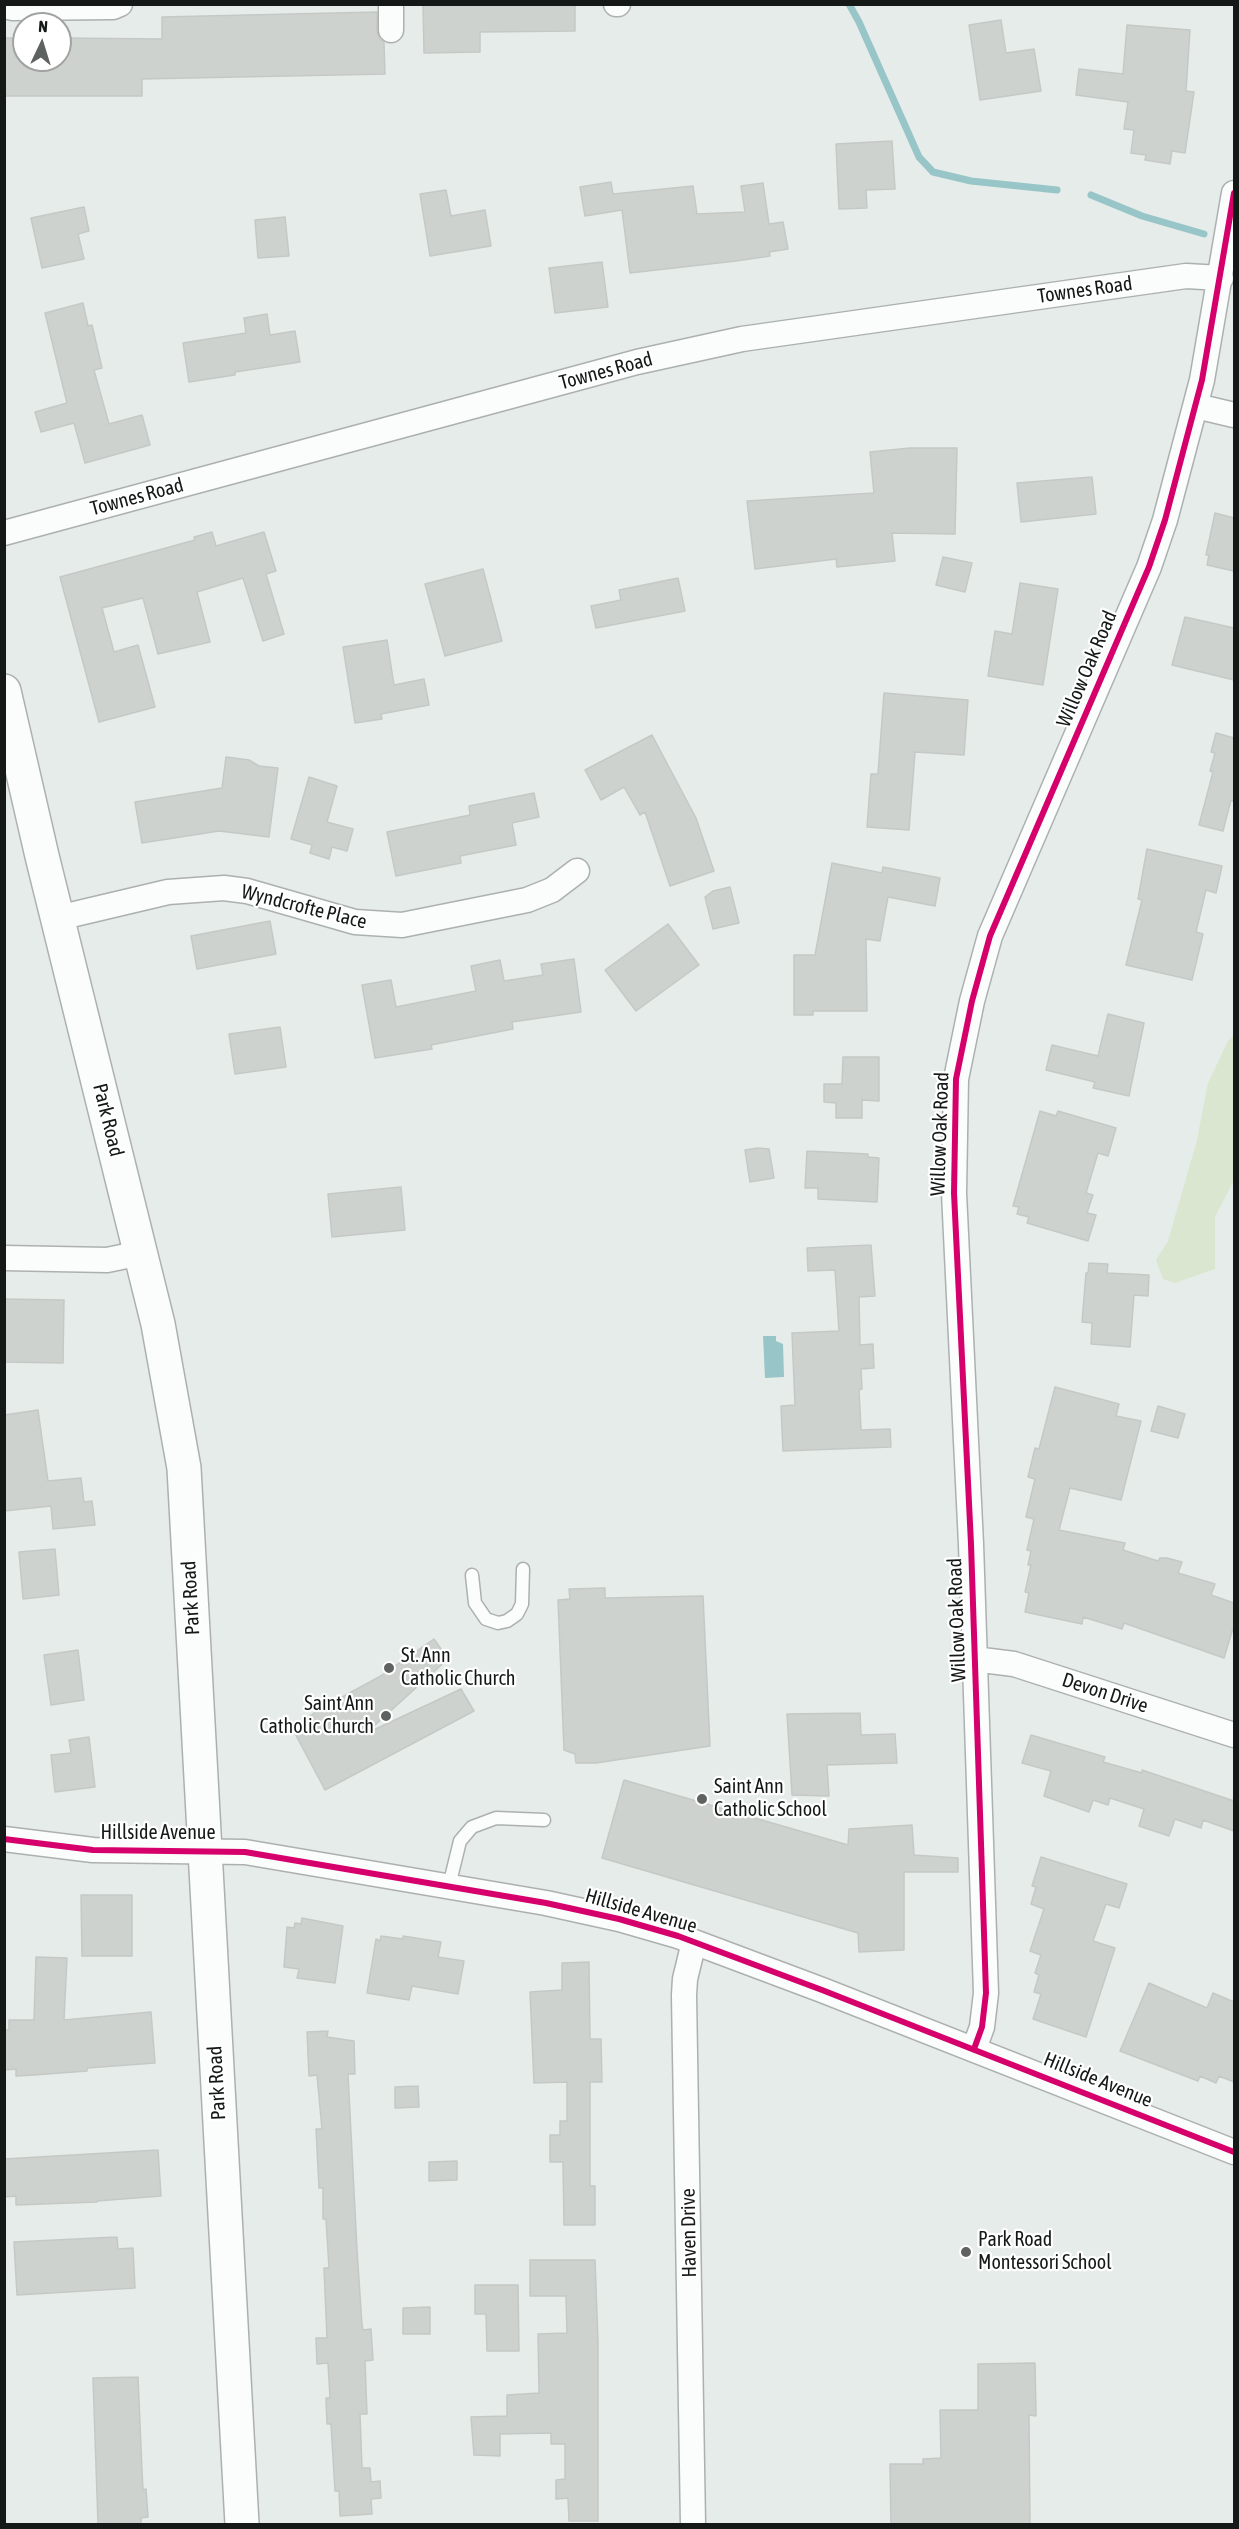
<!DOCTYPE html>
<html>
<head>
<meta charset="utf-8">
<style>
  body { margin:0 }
  #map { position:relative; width:1239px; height:2529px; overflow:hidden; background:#e6ece9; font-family:"Asap Condensed",sans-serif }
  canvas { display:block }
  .frame { position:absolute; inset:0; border:6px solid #141816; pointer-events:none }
  .north { position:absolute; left:12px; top:12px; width:60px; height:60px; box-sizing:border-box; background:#fff; border:2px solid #a1a3a2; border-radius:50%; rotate:4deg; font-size:16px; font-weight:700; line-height:24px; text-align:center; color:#141816 }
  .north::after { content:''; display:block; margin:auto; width:21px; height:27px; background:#5e6260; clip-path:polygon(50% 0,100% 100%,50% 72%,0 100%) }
</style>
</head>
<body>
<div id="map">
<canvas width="1239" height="2529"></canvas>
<div class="frame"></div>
<div class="north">N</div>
</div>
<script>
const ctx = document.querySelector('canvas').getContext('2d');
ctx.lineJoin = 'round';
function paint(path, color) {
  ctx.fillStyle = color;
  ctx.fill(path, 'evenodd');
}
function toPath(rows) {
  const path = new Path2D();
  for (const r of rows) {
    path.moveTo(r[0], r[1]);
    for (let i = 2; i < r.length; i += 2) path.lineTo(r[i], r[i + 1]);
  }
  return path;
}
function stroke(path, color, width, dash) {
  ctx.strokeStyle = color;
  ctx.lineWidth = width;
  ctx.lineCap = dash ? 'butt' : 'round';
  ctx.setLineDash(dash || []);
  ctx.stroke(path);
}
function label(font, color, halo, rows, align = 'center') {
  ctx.font = font + ' "Asap Condensed",sans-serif';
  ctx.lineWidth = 4.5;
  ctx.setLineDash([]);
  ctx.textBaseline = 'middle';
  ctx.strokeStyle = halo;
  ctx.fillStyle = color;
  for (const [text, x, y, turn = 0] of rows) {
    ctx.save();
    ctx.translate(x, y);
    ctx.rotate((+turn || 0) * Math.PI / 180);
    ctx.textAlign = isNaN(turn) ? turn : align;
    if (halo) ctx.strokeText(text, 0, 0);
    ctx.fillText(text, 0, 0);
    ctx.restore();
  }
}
paint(toPath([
  [1234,1035,1234,1180,1215,1217,1215,1269,1175,1283,1163,1279,1156,1260,1168,1241,1197,1140,1208,1083,1228,1041]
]), '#dae6cf');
paint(toPath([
  [763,1336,776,1336,776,1341,783,1344,784,1377,765,1378]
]), '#97c5c8');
stroke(toPath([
  [849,4,859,22,919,157,933,172,971,181,1057,190],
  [1091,195,1142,216,1204,234]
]), '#97c5c8', 7);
const building = toPath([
  [423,4,575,4,575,31,480,32,480,52,424,53,423,4],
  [377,12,377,31,379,38,384,43,385,74,142,79,142,96,4,96,4,38,24,38,24,60,60,60,60,38,162,39,162,17,377,12],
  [1001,20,1006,53,1034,49,1041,91,980,100,969,25,1001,20],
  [1127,25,1190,30,1186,91,1194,92,1185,153,1172,151,1170,164,1145,160,1146,155,1131,153,1134,130,1124,129,1128,102,1076,95,1079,69,1123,74,1127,25],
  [892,141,895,189,866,190,867,208,839,209,836,144,892,141],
  [611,182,613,194,693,186,697,214,745,212,741,186,763,183,769,224,783,222,788,249,769,252,770,256,736,261,630,273,622,210,585,216,580,187,611,182],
  [446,190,451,216,485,210,491,246,430,256,420,194,446,190],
  [84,207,89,231,78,234,84,259,42,268,31,218,84,207],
  [285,217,289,256,258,258,255,220,285,217],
  [602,262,608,307,555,313,549,268,602,262],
  [83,303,88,326,92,325,102,368,94,370,109,424,142,415,150,445,85,463,74,423,41,432,35,412,67,403,45,313,83,303],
  [267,314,270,335,295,331,300,362,235,372,235,375,189,382,183,343,246,333,244,318,267,314],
  [910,448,957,448,955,534,892,533,895,561,837,567,836,559,755,569,747,501,874,493,870,452,910,448],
  [1092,477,1096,514,1021,522,1017,483,1092,477],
  [1215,513,1234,518,1234,571,1207,565,1209,555,1206,555,1215,513],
  [212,532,216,546,264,532,276,571,266,574,284,634,263,641,243,578,197,592,210,642,158,654,143,598,102,608,114,652,138,645,155,707,99,722,60,577,195,540,194,537,212,532],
  [943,557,972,563,965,592,936,585,943,557],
  [483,569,502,641,445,656,425,584,483,569],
  [678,578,685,611,596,628,591,606,621,600,619,590,678,578],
  [1020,583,1058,589,1043,685,988,676,995,631,1012,634,1020,583],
  [1185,617,1234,628,1234,680,1172,665,1185,617],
  [387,640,394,685,424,679,429,705,381,714,382,719,355,723,343,647,387,640],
  [884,693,968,700,964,755,915,752,909,830,867,827,871,774,878,774,884,693],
  [1216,733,1234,738,1234,802,1231,800,1223,831,1199,825,1213,772,1210,771,1215,753,1211,752,1216,733],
  [652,735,696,818,714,871,670,886,645,812,640,815,624,787,601,800,585,770,652,735],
  [226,757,249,760,259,766,278,768,269,837,219,831,142,843,135,802,222,788,226,757],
  [309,777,337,786,327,822,353,829,347,851,332,847,329,859,310,853,312,845,291,839,309,777],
  [534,793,539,817,512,823,516,845,460,856,461,863,396,876,387,832,470,815,469,806,534,793],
  [1147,849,1222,866,1216,893,1206,890,1196,932,1203,934,1192,980,1126,965,1142,900,1138,899,1147,849],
  [832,863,882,873,883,867,940,878,935,906,888,897,880,941,866,939,867,1011,813,1011,813,1015,794,1015,794,955,815,955,832,863],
  [730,887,739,923,713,929,705,897,713,891,730,887],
  [270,921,276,954,197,969,191,936,270,921],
  [668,924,699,965,636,1011,605,970,668,924],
  [574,959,581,1012,512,1022,513,1029,431,1045,432,1049,375,1058,362,985,391,980,396,1007,476,991,471,966,500,960,504,981,543,975,541,964,574,959],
  [1108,1014,1144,1023,1129,1096,1093,1088,1095,1082,1046,1070,1052,1045,1098,1056,1108,1014],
  [280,1027,286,1067,235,1074,229,1034,280,1027],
  [843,1057,879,1057,879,1101,862,1100,862,1118,836,1118,836,1103,824,1102,824,1084,842,1084,843,1057],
  [1040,1111,1056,1116,1058,1111,1116,1128,1108,1156,1098,1153,1086,1193,1093,1195,1087,1213,1096,1215,1088,1241,1027,1223,1029,1217,1017,1214,1019,1207,1013,1206,1040,1111],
  [758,1148,769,1149,774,1178,750,1182,745,1150,758,1148],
  [807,1151,868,1154,868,1157,879,1158,877,1202,818,1199,818,1188,805,1188,807,1151],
  [401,1187,405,1230,332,1237,328,1194,401,1187],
  [871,1245,875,1296,859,1297,860,1345,873,1344,874,1368,861,1369,862,1389,859,1390,861,1430,890,1429,891,1447,783,1451,781,1406,795,1405,792,1333,839,1331,835,1270,808,1271,807,1248,871,1245],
  [1089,1263,1108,1264,1107,1273,1149,1275,1148,1296,1134,1295,1130,1347,1091,1344,1092,1323,1082,1322,1086,1273,1088,1273,1089,1263],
  [4,1299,64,1300,63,1363,4,1362,4,1299],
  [1055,1387,1119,1404,1116,1416,1141,1421,1121,1500,1070,1488,1059,1530,1125,1543,1123,1550,1158,1561,1160,1558,1167,1558,1182,1562,1178,1573,1215,1584,1211,1595,1234,1603,1234,1625,1224,1658,1124,1623,1122,1629,1083,1617,1082,1624,1025,1612,1029,1593,1025,1592,1031,1565,1028,1565,1031,1551,1027,1550,1034,1519,1026,1517,1035,1479,1028,1477,1035,1448,1039,1449,1055,1387],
  [1158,1406,1185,1414,1178,1438,1151,1431,1158,1406],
  [38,1410,48,1481,81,1478,84,1502,92,1501,95,1525,53,1529,51,1506,4,1511,4,1415,38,1410],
  [55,1549,59,1595,23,1599,19,1552,55,1549],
  [605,1588,605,1598,703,1596,710,1746,596,1763,576,1763,575,1754,564,1750,558,1600,570,1599,569,1589,605,1588],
  [434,1639,448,1659,365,1734,461,1689,474,1711,325,1790,292,1728,320,1709,379,1677,434,1639],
  [78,1650,84,1700,51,1705,44,1655,78,1650],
  [860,1713,861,1735,895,1734,897,1763,827,1765,829,1796,792,1795,787,1714,860,1713],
  [1031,1735,1105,1757,1103,1762,1142,1773,1142,1770,1234,1801,1234,1831,1203,1820,1201,1828,1175,1819,1169,1836,1139,1826,1144,1809,1110,1798,1108,1805,1093,1800,1089,1812,1044,1796,1051,1771,1022,1763,1031,1735],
  [89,1737,95,1787,55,1792,51,1755,71,1753,69,1740,89,1737],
  [624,1780,848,1845,849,1829,912,1825,914,1855,958,1858,958,1872,904,1872,904,1950,859,1952,858,1933,602,1858,624,1780],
  [1041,1857,1127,1884,1119,1908,1106,1904,1093,1941,1115,1948,1086,2037,1033,2019,1041,1994,1034,1992,1039,1975,1035,1973,1041,1955,1030,1951,1044,1909,1031,1904,1036,1887,1032,1886,1041,1857],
  [81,1895,132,1895,132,1956,82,1956,81,1895],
  [302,1918,343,1926,335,1983,297,1978,299,1969,284,1967,287,1927,294,1928,295,1923,301,1924,302,1918],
  [381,1936,403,1939,403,1936,441,1942,438,1957,464,1961,458,1994,412,1986,409,2000,367,1993,376,1939,380,1941,381,1936],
  [36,1957,67,1958,64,2020,151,2012,155,2063,87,2068,87,2071,34,2075,16,2076,16,2069,4,2070,4,2030,9,2030,9,2020,34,2020,36,1957],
  [589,1962,590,2039,601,2039,602,2082,590,2082,590,2186,595,2186,595,2225,564,2225,563,2162,550,2162,550,2135,560,2135,560,2121,567,2121,567,2082,534,2083,530,1992,562,1990,562,1963,589,1962],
  [1149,1983,1207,2008,1213,1993,1234,2002,1234,2082,1219,2076,1216,2083,1200,2076,1198,2081,1120,2051,1149,1983],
  [328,2031,327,2037,354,2041,355,2074,348,2074,357,2250,362,2325,363,2330,371,2329,373,2360,365,2361,367,2414,360,2414,362,2468,370,2468,371,2482,380,2481,381,2498,371,2499,372,2514,340,2516,339,2491,335,2491,331,2424,327,2424,326,2398,330,2398,328,2363,317,2364,316,2338,327,2338,324,2268,329,2268,326,2219,323,2219,323,2188,319,2188,316,2129,322,2129,317,2075,309,2076,307,2032,328,2031],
  [418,2086,419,2107,395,2108,395,2087,418,2086],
  [158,2150,161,2196,97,2201,97,2202,16,2205,16,2196,4,2197,4,2159,158,2150],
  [457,2161,457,2180,429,2181,429,2162,457,2161],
  [117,2237,118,2249,133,2248,135,2288,17,2295,14,2242,117,2237],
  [530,2260,595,2260,598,2342,598,2521,569,2521,568,2498,556,2499,556,2480,565,2479,565,2444,551,2444,551,2433,500,2434,500,2456,474,2455,471,2417,507,2416,507,2395,539,2393,538,2334,567,2333,566,2296,530,2296,530,2260],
  [475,2285,518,2285,519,2351,487,2351,486,2314,475,2314,475,2285],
  [430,2307,430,2334,403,2334,403,2308,430,2307],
  [1035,2363,1036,2416,1029,2415,1030,2524,891,2524,890,2464,923,2464,923,2459,941,2458,940,2410,978,2410,978,2364,1035,2363],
  [138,2377,142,2471,143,2490,146,2489,148,2517,141,2518,141,2524,98,2524,93,2378,138,2377]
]);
paint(building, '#ced2cf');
stroke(building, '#c5c9c6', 1.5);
const lane = toPath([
  [472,1575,475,1603,486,1619,498,1623,507,1621,517,1614,522,1604,523,1569],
  [449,1886,460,1841,472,1827,496,1818,544,1820]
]);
const street = toPath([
  [391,4,391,30],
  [616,4,618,4],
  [4,6,13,8,113,7,120,4],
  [1196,406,1234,415],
  [4,533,637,362,742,339,1186,276,1221,278],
  [58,918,168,892,224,888,247,891,355,922,402,925,527,900,552,890,577,871],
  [4,1258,107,1260,141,1253],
  [974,1659,1014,1664,1234,1735],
  [4,1839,93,1850,245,1852,546,1903,619,1919,678,1936,822,1990,1234,2152],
  [974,2049,982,2027,986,1993,971,1544,954,1193,956,1079,972,1001,990,936,1149,567,1165,520,1202,380,1234,193],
  [693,2524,684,1995,685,1979,694,1942]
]);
const secondary = toPath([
  [4,691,42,856,158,1324,184,1468,242,2524]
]);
stroke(lane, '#acb1af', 15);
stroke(street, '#acb1af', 27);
stroke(secondary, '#acb1af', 36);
stroke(lane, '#fbfcfc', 12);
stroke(street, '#fbfcfc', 24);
stroke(secondary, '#fbfcfc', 33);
stroke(toPath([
  [4,1839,93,1850,245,1852,546,1903,619,1919,678,1936,822,1990,1234,2152],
  [974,2049,982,2027,986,1993,971,1544,954,1193,956,1079,972,1001,990,936,1149,567,1165,520,1202,380,1234,193]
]), '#d6006c', 6);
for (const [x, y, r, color] of [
  [389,1668,6,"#5e6260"],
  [386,1716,6,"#5e6260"],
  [702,1799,6,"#5e6260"],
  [966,2252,6,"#5e6260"]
]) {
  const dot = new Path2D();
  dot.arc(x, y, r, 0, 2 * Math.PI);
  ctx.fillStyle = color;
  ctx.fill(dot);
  stroke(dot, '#fff', 2);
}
label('20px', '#141816', '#fff', [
  ["Townes Road",1085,290,-8],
  ["Townes Road",606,371,-15],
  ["Townes Road",137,497,-15],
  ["Willow Oak Road",1087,669,-67],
  ["Wyndcrofte Place",304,907,14],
  ["Park Road",108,1120,76],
  ["Willow Oak Road",940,1134,-88],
  ["Park Road",191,1598,-93],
  ["Willow Oak Road",957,1620,-92],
  ["Devon Drive",1105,1693,18],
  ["Hillside Avenue",158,1833],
  ["Hillside Avenue",641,1911,16],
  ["Hillside Avenue",1098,2080,22],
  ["Park Road",217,2083,-93],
  ["Haven Drive",689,2233,-91]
]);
label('20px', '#141816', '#fff', [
  ["St. Ann",401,1656],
  ["Catholic Church",401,1679],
  ["Saint Ann",374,1704,"right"],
  ["Catholic Church",374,1727,"right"],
  ["Saint Ann",714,1787],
  ["Catholic School",714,1810],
  ["Park Road",978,2240],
  ["Montessori School",978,2263]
], 'left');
</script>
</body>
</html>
